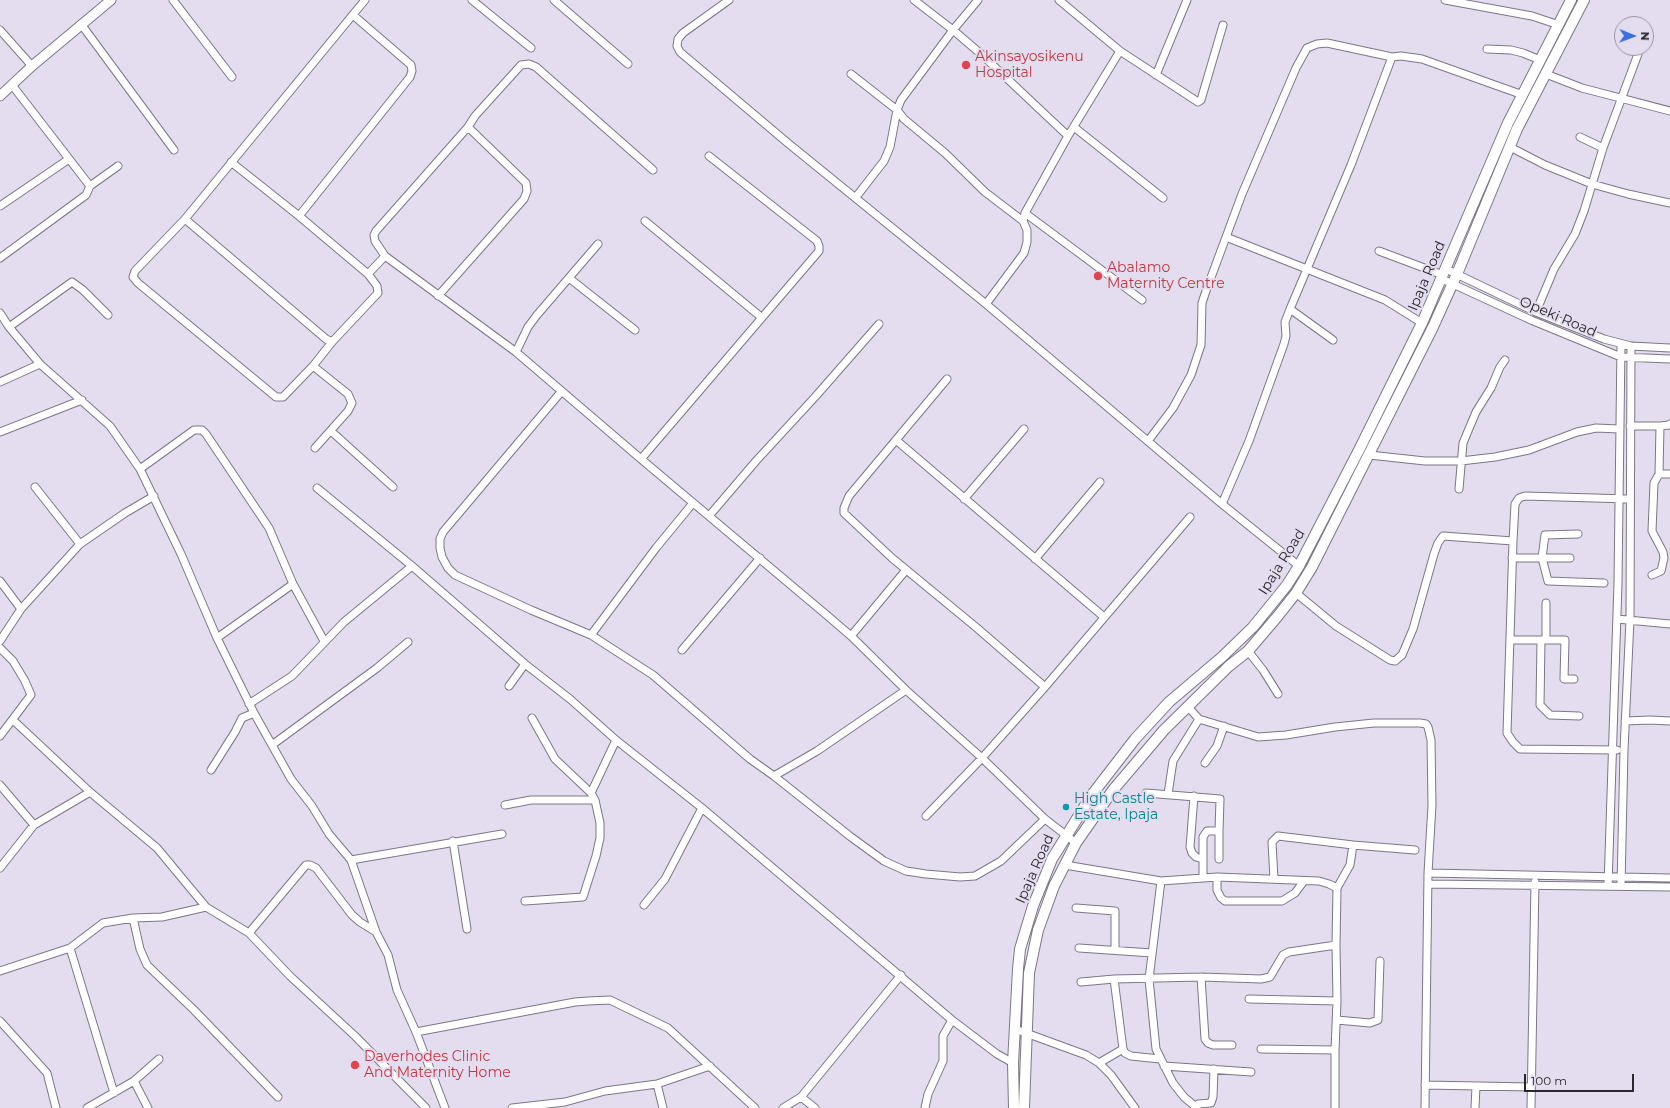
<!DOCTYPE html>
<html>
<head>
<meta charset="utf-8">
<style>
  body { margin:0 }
  #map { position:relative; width:1670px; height:1108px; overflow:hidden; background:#e4ddef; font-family:Montserrat,sans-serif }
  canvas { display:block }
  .north { position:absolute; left:1614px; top:16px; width:40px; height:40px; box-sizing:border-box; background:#e4ddef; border:1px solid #9a94a2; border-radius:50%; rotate:91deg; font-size:11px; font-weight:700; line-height:16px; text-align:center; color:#2a272e }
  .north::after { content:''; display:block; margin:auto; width:14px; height:18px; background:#386ede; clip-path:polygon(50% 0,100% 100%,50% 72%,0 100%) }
  .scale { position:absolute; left:1524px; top:1074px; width:110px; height:18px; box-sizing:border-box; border:2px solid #2a272e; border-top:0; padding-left:5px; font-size:12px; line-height:14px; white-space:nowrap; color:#2a272e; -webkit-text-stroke:3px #e4ddef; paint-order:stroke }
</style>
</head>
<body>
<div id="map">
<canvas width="1670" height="1108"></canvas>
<div class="north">N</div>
<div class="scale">100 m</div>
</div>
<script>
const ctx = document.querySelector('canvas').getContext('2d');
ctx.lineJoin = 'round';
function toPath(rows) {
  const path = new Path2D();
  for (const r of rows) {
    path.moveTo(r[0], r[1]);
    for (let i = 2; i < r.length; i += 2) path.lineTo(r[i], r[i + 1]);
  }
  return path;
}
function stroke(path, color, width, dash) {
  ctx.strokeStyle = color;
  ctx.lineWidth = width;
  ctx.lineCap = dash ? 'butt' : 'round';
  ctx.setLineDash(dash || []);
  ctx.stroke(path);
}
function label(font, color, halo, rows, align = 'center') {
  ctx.font = font + ' Montserrat,sans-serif';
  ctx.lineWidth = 4;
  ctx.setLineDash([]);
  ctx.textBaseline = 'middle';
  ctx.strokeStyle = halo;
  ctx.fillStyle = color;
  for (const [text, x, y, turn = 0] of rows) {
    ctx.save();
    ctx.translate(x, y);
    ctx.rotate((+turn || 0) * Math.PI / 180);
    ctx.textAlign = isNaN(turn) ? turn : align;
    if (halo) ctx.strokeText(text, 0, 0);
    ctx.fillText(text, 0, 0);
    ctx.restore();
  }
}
const minor = toPath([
  [173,0,232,77],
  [365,0,185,219,326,339,332,342,378,293,377,286,368,274],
  [472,0,531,48],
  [554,0,628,64],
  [729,0,683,33,678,39,677,46,680,52,789,144,986,304,1222,504,1299,566],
  [914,0,953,30,981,54,1068,136],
  [1059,0,1120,51,1198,102,1201,100,1223,25],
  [1445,0,1532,16,1559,25],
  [81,24,174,150],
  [0,30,32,66],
  [1487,49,1511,50,1523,53,1540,60],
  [851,74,897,110,904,119,945,153,985,192,1023,221],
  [1546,74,1582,88,1670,111],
  [1156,75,1187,0],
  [468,127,376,231,374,235,375,241,385,256,516,352,641,459,829,617,851,636,906,690,982,758,1045,819,1076,843],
  [1074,127,1163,198],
  [1580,137,1603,148],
  [1510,147,1545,165,1592,184,1628,194,1670,203],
  [231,162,299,216,368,274,385,256],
  [90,186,118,166],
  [856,197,884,161,890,147,897,110,901,100,953,30,978,0],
  [0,206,69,159],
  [1025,213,1142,300],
  [299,216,410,77,412,71,411,65,353,15],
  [185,219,135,271,133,277,138,283,276,397,283,397,313,366,332,342],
  [645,221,761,317],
  [1226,237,1385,300,1422,323],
  [1379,251,1443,275],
  [0,258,86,195,90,186,12,85],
  [1446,269,1536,312,1604,339,1631,346,1670,348],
  [569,278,635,330],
  [1442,279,1531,320,1621,357,1670,359],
  [438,296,524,199,527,191,526,183,468,127,475,116,521,65,529,64,536,67,653,170],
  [986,304,1024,253,1027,242,1027,230,1023,221,1025,213,1068,136,1120,51],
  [1290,309,1333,340],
  [1536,312,1554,269,1575,234,1584,211,1603,148,1638,54],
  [0,313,9,327,40,364,110,426,140,469,181,554,217,638,254,713,291,779,312,806,329,834,351,860,376,932,388,955,397,990,416,1032,445,1108],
  [9,327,72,282,83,290,108,315],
  [516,352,528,327,537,315,598,244],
  [313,366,348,394,352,403,348,411,315,448],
  [947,379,849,496,844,508,844,513,892,558,977,628,1045,687],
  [0,382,40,364],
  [561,392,443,532,440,539,440,548,442,557,448,568,455,575,531,610,591,635,653,675,750,759,774,776,851,837,884,861,906,871,926,874,960,877,975,876,1001,861,1045,819],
  [1630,426,1660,426,1669,425,1670,424],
  [331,431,393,487],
  [0,432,82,400],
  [896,440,1104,617],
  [1148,441,1173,408,1191,375,1201,345,1202,303,1206,291,1242,194,1296,68,1307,48,1317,44,1327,43,1392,57,1401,56,1422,59,1523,95],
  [1369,455,1425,461,1461,461,1495,457,1529,450,1577,432,1596,428,1619,429],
  [641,459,819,251,819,246,817,241,709,156],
  [140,469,194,430,202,430,206,434,269,528,293,584,324,641],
  [1659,474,1670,474],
  [35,487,80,544],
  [317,488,412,566,525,664,570,699,616,740,702,808,952,1020,997,1054,1013,1063],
  [1459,489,1463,443,1476,412,1491,388,1500,367,1505,360],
  [964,499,1024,429],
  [1222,504,1249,441,1284,344,1286,336,1285,322,1290,309,1351,165,1392,57],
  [709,516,756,461,815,397,879,324],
  [1578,534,1545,535,1542,558,1548,581,1604,583],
  [1512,558,1570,558],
  [1035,559,1100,482],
  [1652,575,1661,571,1664,558,1663,552,1652,531,1654,483,1659,474,1660,426],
  [0,581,21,609],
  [1296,593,1336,626,1390,660,1395,661,1402,655,1413,629,1434,554,1438,543,1443,536,1513,541],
  [1617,619,1670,624],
  [591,635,656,548,693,503],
  [851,636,906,570],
  [217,638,293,584],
  [1546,639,1546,603],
  [1510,640,1565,640,1564,679,1574,679],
  [1541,640,1540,705,1550,715,1579,716],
  [0,641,21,609,80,544,125,513,154,496],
  [0,648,13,661,25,681,31,695,0,736],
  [682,650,760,558],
  [1248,651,1263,670,1278,694],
  [509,686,525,664],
  [249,704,292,676,344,622,412,566],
  [1188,707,1199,719,1258,737,1286,735,1335,727,1374,723,1420,723,1426,724,1428,727,1431,740,1432,805,1428,873,1425,1108],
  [532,718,555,759,591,793],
  [13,720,90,792,157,848,206,907,249,933,290,976,355,1036,426,1108],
  [1625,721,1650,720,1670,721],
  [272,745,377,668,408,642],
  [1617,750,1520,749,1513,742,1507,733,1513,541,1515,504,1519,498,1525,496,1629,499],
  [1205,763,1217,746,1224,726],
  [211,770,235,732,242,718,254,713],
  [774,776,817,751,906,690],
  [0,785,34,825],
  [1146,793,1220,799,1219,831,1207,831,1203,837,1203,877],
  [1168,794,1173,761,1199,719],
  [1194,796,1190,847,1192,853,1196,857,1203,859],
  [505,805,531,800,595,800],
  [926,816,982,758,1045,687,1190,517],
  [1219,831,1219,859],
  [453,841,467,929],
  [351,860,502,834],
  [1065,865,1161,881,1217,877,1293,880,1319,881,1329,884,1337,888,1336,945,1337,1001,1335,1050,1335,1108],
  [0,868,34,825,90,792],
  [1428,873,1670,878],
  [1217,877,1217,890,1221,898,1225,901,1282,901,1295,893,1304,881],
  [1274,879,1272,842,1278,836,1353,845,1415,850],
  [1161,881,1149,979,1156,1049,1173,1083,1184,1097,1197,1108],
  [1429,884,1670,887],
  [1608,886,1618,583,1621,344],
  [1621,886,1624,750,1630,620,1631,346],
  [1337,888,1350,865,1353,845],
  [525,901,583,897,596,856,600,838,600,823,595,800,591,793,616,740],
  [644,905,665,879,702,808],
  [1076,908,1115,911,1115,950],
  [133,918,140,949,147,965,194,1010,278,1097],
  [249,933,306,865,310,865,316,868,352,915,360,922,376,932],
  [70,948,114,1093],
  [1079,948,1152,953],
  [0,971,70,948,103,923,133,918,162,917,206,907],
  [1201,977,1205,1039,1208,1043,1213,1045,1232,1045],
  [1114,979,1123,1049,1125,1053,1131,1056,1160,1059],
  [1081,982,1114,979,1201,977,1261,979,1270,977,1283,955,1289,952,1336,945],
  [1249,999,1337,1001],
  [1337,1020,1370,1023,1378,1020,1380,961],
  [0,1021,47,1073,56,1108],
  [1015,1029,1086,1055,1099,1063,1111,1075,1135,1108],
  [416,1032,575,1002,588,1001,610,1000,668,1028,755,1108],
  [1261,1049,1335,1050],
  [1099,1063,1123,1049],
  [1164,1066,1251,1072],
  [134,1081,148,1108],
  [657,1084,663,1108],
  [1425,1085,1531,1087],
  [801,1097,815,1108],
  [87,1108,134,1081,159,1059],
  [512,1108,565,1102,605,1091,657,1084,710,1066],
  [783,1108,801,1097,901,975],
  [925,1108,928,1094,943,1061,943,1036,952,1020],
  [1196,1108,1198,1104,1211,1103,1213,1097,1214,1069],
  [1475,1108,1476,1086],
  [1531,1108,1535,882]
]);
const tertiary = toPath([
  [0,96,32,66,111,0]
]);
const secondary = toPath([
  [1014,1108,1013,1063,1018,969,1020,949,1033,906,1052,859,1091,796,1135,739,1169,702,1222,657,1253,627,1287,585,1299,566,1359,450,1422,323,1508,123,1571,0],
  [1024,1108,1029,973,1038,930,1054,886,1076,843,1113,790,1164,730,1229,666,1248,651,1277,617,1296,593,1312,567,1432,329,1457,274,1517,129,1584,0]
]);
stroke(minor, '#7d7687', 9);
stroke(tertiary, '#7d7687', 11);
stroke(secondary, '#7d7687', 12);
stroke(minor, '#fff', 7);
stroke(tertiary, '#fff', 9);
stroke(secondary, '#fff', 10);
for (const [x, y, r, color] of [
  [966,65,5,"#e0444e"],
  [1098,276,5,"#e0444e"],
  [1066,807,4,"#0f9aa8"],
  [355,1065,5,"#e0444e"]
]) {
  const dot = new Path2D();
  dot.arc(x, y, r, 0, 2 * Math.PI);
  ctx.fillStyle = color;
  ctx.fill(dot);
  stroke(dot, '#e4ddef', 1.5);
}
label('14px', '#be3a42', '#e4ddef', [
  ["Akinsayosikenu",975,57],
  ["Hospital",975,73],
  ["Abalamo",1107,268],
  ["Maternity Centre",1107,284],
  ["Daverhodes Clinic",364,1057],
  ["And Maternity Home",364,1073]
], 'left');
label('14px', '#2a272e', '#e4ddef', [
  ["Ipaja Road",1427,276,-67],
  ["Opeki Road",1558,317,23],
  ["Ipaja Road",1282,562,-58],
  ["Ipaja Road",1035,869,-66]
]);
label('14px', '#0d838f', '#e4ddef', [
  ["High Castle",1074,799],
  ["Estate, Ipaja",1074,815]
], 'left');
</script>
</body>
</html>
